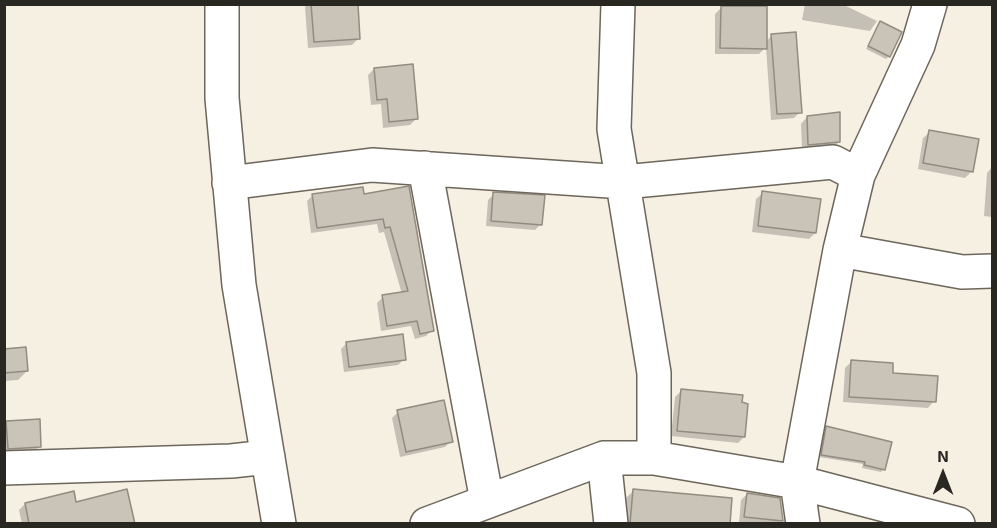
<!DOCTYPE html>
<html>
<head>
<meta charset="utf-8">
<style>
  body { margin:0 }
  #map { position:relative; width:997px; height:528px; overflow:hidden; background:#f6f0e3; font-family:"Exo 2",sans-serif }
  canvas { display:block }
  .frame { position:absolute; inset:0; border:6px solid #292722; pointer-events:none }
  .north { position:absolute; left:913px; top:444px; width:60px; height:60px; -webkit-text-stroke:4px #f6f0e3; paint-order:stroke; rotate:0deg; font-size:16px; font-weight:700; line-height:24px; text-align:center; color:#292722 }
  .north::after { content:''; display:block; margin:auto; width:21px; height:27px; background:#292722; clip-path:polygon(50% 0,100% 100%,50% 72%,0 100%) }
</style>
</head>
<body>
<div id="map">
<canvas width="997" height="528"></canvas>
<div class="frame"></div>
<div class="north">N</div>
</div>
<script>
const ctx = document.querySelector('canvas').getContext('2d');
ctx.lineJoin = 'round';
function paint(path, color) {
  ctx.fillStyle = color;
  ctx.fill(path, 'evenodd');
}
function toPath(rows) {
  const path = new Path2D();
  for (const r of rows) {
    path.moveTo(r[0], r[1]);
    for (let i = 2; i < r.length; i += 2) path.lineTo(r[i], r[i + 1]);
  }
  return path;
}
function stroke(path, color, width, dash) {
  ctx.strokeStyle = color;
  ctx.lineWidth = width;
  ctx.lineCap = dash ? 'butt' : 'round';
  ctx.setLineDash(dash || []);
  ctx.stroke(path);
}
paint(toPath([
  [308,4,356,4,358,39,352,45,308,48,305,7],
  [805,4,842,4,877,21,870,31,802,20],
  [721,8,766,42,772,35,800,112,794,118,771,120,766,47,759,54,715,54,715,14],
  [880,23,889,56,886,59,866,49],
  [374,69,416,119,410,125,383,128,381,104,371,105,368,75],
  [807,117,839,142,833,148,802,150,801,124],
  [930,132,971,172,965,178,918,169,923,138],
  [992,167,992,217,984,216,987,173],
  [408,188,432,330,426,336,415,339,411,326,381,331,377,303,383,297,402,294,384,232,379,233,377,224,311,233,307,201,313,195,363,196],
  [763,193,815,233,809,239,752,232,756,199],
  [494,194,541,224,535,230,486,226,488,200],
  [347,343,404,359,398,365,344,372,341,349],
  [4,348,27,371,18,380,4,381],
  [851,362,891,375,934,401,928,408,843,402,845,368],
  [681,391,744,437,738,443,671,436,675,397],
  [398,412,451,441,445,447,400,457,392,418],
  [7,423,40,446,34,452,4,454,4,425],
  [827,428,884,469,881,472,862,468,863,464,819,457],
  [633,491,727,524,623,524,625,499],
  [747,494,781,521,778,524,739,523,741,500],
  [75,503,133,524,22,524,19,510,25,504]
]), '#0003');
const building = toPath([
  [311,4,358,4,360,39,314,42,311,4],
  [721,6,767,6,767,49,720,48,721,6],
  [880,21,902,32,890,57,868,46,880,21],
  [796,32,802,113,777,114,771,34,796,32],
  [413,64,418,119,389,122,387,99,377,100,374,68,413,64],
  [840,112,840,142,808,145,807,116,840,112],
  [929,130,979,139,973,172,923,163,929,130],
  [409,186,434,331,420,334,417,321,387,326,382,295,408,291,390,227,385,228,383,219,317,228,312,194,363,187,364,194,409,186],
  [762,191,821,199,816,233,758,226,762,191],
  [493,192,545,195,542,225,491,221,493,192],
  [403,334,406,360,349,367,346,342,403,334],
  [26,347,28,371,4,373,4,349,26,347],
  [851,360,893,363,893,373,938,376,936,402,849,397,851,360],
  [681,389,743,395,742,402,748,404,745,437,677,431,681,389],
  [444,400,453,442,406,452,397,410,444,400],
  [40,419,41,447,8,449,6,421,40,419],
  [826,426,892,442,885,470,864,465,865,462,821,455,826,426],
  [127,489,135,524,29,524,25,503,74,491,76,502,127,489],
  [633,489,732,498,730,524,630,524,633,489],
  [747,493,780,498,783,521,744,517,747,493]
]);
paint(building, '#cac3b7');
stroke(building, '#918b80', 1.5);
const minor = toPath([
  [222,4,222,98,239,285,279,524],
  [618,4,614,129,654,373,654,458],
  [425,168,487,501],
  [229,183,372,165,624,182,833,162,858,175],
  [840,250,962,272,992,271],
  [604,458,611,524],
  [4,468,231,461,268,457],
  [427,524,604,458,654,458,797,482,958,524],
  [803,524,797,482,840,250,858,175,918,45,930,4]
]);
stroke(minor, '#6c665b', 36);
stroke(minor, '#fff', 33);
</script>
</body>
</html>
